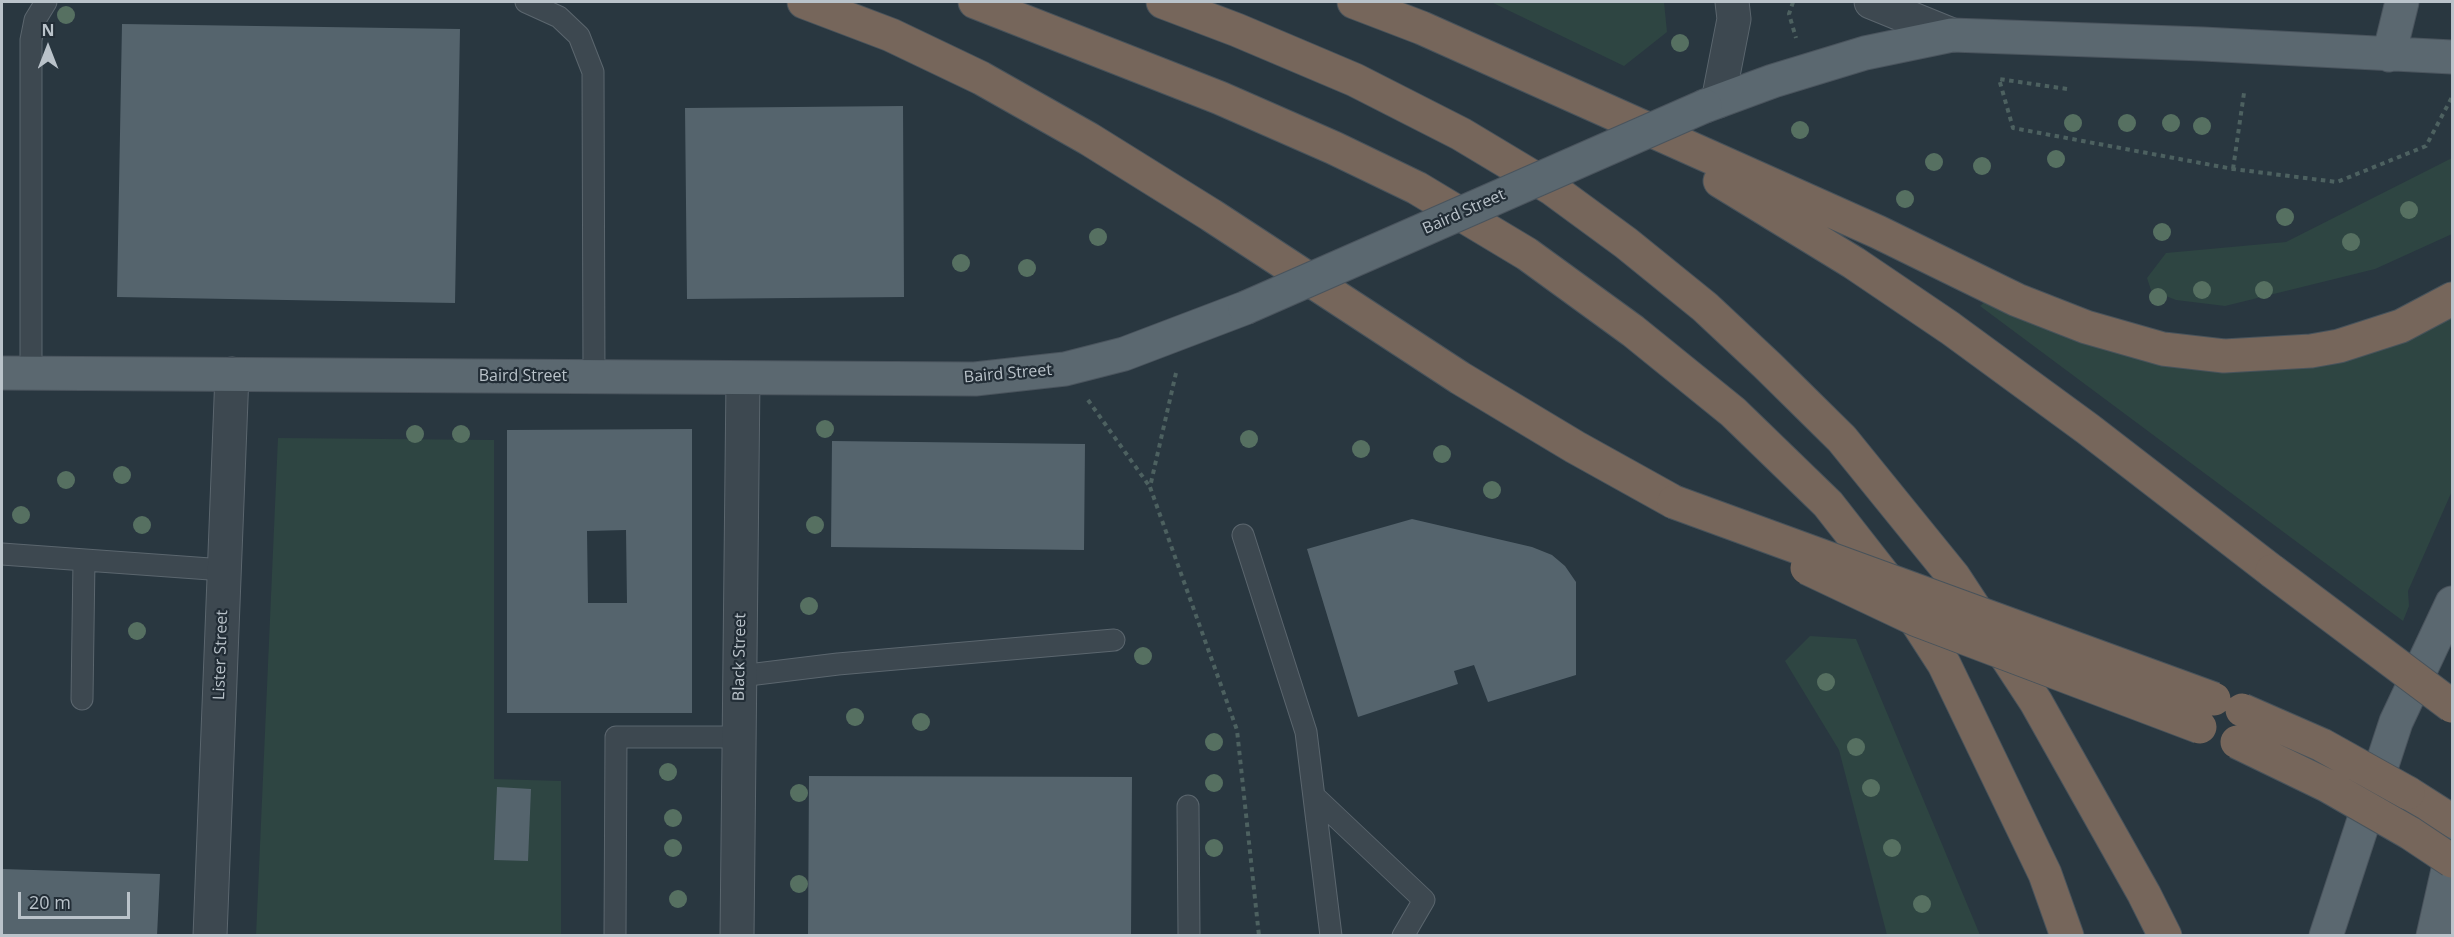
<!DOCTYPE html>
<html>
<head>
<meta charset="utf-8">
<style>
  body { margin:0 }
  #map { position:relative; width:2454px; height:937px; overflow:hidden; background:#293740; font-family:"Open Sans",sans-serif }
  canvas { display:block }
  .frame { position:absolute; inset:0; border:3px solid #bac3ca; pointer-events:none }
  .north { position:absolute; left:18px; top:18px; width:60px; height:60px; -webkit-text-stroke:4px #222d36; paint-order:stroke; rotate:0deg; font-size:16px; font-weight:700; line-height:24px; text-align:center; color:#bac3ca }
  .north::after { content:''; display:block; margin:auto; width:21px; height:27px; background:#bac3ca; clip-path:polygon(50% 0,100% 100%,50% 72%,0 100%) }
  .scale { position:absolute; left:18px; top:892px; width:112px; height:27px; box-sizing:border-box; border:3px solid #bac3ca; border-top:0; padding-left:8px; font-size:18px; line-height:21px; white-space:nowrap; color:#bac3ca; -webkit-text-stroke:4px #222d36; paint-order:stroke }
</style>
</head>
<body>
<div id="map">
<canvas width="2454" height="937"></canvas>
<div class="frame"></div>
<div class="north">N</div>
<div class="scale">20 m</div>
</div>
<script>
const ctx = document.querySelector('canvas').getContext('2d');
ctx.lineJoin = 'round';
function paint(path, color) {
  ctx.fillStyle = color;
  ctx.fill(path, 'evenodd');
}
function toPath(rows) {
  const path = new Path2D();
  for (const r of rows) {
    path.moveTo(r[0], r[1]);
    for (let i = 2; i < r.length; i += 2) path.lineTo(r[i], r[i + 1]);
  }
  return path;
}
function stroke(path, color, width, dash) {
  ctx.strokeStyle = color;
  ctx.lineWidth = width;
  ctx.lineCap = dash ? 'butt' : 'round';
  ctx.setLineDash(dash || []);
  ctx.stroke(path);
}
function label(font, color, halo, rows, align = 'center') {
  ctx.font = font + ' "Open Sans",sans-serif';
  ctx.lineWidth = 4.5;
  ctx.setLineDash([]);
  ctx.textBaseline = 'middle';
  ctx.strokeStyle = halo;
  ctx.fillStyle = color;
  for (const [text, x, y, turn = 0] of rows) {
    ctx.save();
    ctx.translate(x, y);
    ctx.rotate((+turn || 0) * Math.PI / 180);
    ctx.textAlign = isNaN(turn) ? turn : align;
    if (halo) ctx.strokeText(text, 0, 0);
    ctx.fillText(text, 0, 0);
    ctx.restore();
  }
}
paint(toPath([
  [1491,2,1664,2,1667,32,1624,66],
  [2452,158,2452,234,2375,269,2225,306,2176,300,2151,290,2147,278,2166,253,2286,242],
  [1987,300,2245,370,2285,369,2321,364,2452,313,2452,491,2408,591,2409,606,2403,621,1980,306],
  [278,438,494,440,494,779,561,781,561,935,256,936],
  [1810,636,1856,639,1980,935,1887,935,1839,750,1785,661]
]), '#2e4542');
paint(toPath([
  [122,24,460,29,455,303,117,297],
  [903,106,904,297,687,299,685,108],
  [692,429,692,713,507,713,507,430],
  [626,530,627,603,588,603,587,531],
  [832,441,1085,444,1084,550,831,547],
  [1412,519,1532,547,1552,555,1565,566,1576,582,1576,675,1488,702,1474,665,1454,671,1458,684,1358,717,1307,549],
  [809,776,1132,777,1131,936,808,936],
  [497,787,531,789,528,861,494,860],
  [2,869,160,874,157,936,2,936]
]), '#55646d');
const service = toPath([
  [526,2,559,17,579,36,593,72,594,377],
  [31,373,31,40,35,20,46,2],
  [1243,535,1306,732,1331,936],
  [2,554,224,570],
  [740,676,838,664,1114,640],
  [82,699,84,560],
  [1314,796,1424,900,1403,936],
  [1188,806,1189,936],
  [615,935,616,737,739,737]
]);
const minor = toPath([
  [1718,101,1734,19,1732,2],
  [210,936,232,374],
  [737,936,743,378]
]);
const tertiary = toPath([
  [1871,2,1952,35]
]);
const primary = toPath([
  [2389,55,2402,2],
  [1705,106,1773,81,1865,53,1952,35,2203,44,2452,57],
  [2,373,975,379,1065,369,1124,354,1245,308],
  [2326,936,2396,722,2452,603],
  [2433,936,2452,852]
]);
const motorway = toPath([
  [804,2,891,35,981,78,1089,139,1211,215,1460,378,1575,447,1674,502],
  [975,2,1220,98,1334,148,1417,188,1527,254,1633,331,1733,412,1828,504,1900,596,1944,664,2045,874,2067,936],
  [1163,2,1237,30,1355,80,1461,134,1551,188,1626,243,1705,307,1768,366,1842,439,1954,577,2036,702,2144,894,2165,936],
  [1354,2,1422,28,1878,232,2017,300,2086,327,2163,349,2224,356,2311,351,2339,346,2401,326,2452,299],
  [1720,181,1854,263,1950,328,2088,429,2272,571],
  [2408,793,2452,821]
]);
stroke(service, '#5b666e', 23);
stroke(minor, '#5b666e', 35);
stroke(tertiary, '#5b666e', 35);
stroke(primary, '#4a545d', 35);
stroke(motorway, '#48535b', 35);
stroke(toPath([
  [1793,2,1789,14,1796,38],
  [2067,89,1999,79,2013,128,2233,169,2337,182,2426,146,2452,97],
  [2233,169,2244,93],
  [1176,373,1150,487,1237,730,1259,936],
  [1088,400,1150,487]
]), '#4d6160', 4, [4.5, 4.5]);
stroke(service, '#3d4850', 21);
stroke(minor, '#3d4850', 33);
stroke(tertiary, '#3d4850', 33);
stroke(primary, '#5b6870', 33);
stroke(motorway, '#76665b', 33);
const primaryBridge = toPath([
  [1245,308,1705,106]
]);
const motorwayBridge = toPath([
  [1674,502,2214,699],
  [1807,568,1917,620,2200,727],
  [2272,571,2452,706],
  [2242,710,2322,745,2408,793],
  [2237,742,2328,786,2410,833,2452,861]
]);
stroke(primaryBridge, '#4a545d', 35, []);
stroke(motorwayBridge, '#48535b', 35, []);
stroke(primaryBridge, '#5b6870', 33);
stroke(motorwayBridge, '#76665b', 33);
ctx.fillStyle = '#567061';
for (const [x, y] of [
  [66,15],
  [1680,43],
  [2073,123],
  [2127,123],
  [2171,123],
  [2202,126],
  [1800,130],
  [2056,159],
  [1934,162],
  [1982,166],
  [1905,199],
  [2409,210],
  [2285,217],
  [2162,232],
  [1098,237],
  [2351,242],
  [961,263],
  [1027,268],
  [2202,290],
  [2264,290],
  [2158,297],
  [825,429],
  [415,434],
  [461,434],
  [1249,439],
  [1361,449],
  [1442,454],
  [122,475],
  [66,480],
  [1492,490],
  [21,515],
  [142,525],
  [815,525],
  [809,606],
  [137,631],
  [1143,656],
  [1826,682],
  [855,717],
  [921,722],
  [1214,742],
  [1856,747],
  [668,772],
  [1214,783],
  [1871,788],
  [799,793],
  [673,818],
  [673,848],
  [1214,848],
  [1892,848],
  [799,884],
  [678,899],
  [1922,904]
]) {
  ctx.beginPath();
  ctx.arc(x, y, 9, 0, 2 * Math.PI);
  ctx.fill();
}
label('16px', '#bac3ca', '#222d36', [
  ["Baird Street",1464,212,-24],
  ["Baird Street",1008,374,-5],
  ["Baird Street",523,376],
  ["Lister Street",221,655,-88],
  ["Black Street",740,657,-89]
]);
</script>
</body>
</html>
